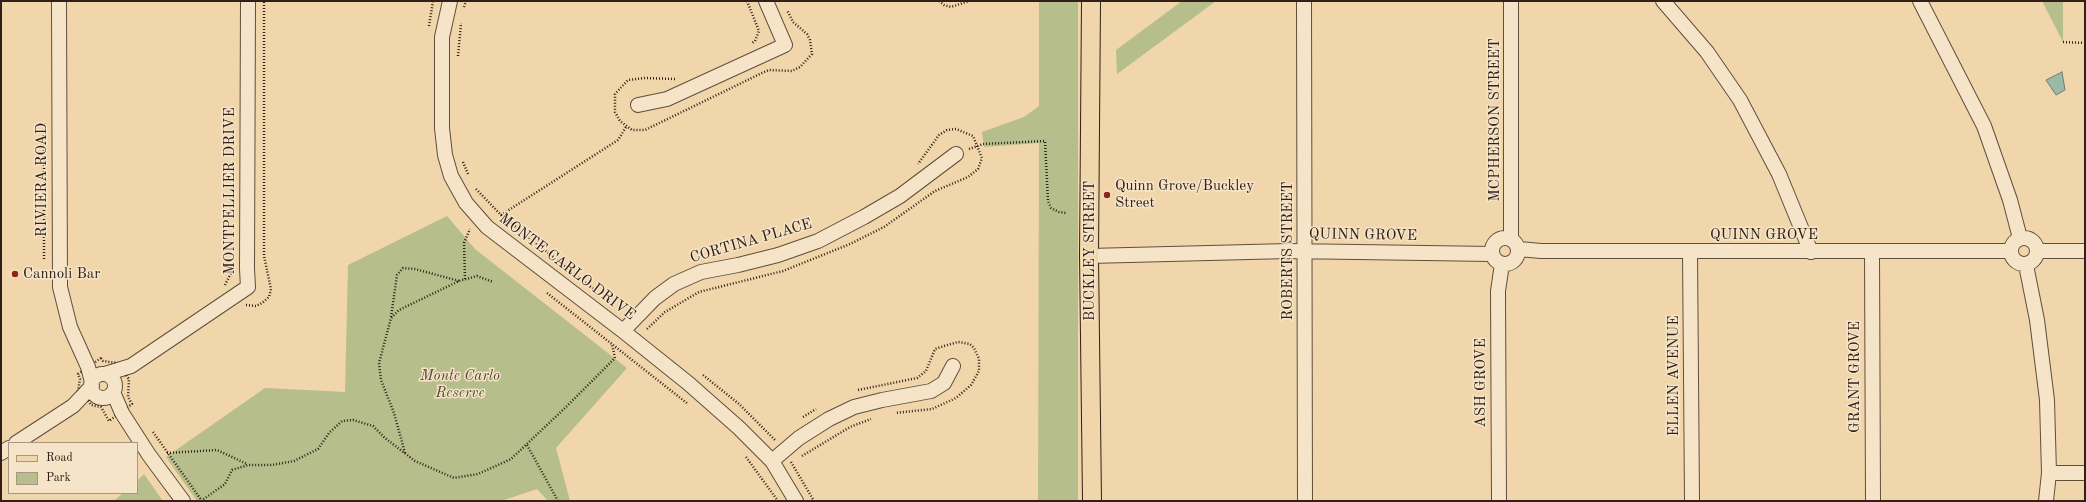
<!DOCTYPE html>
<style>
body{margin:0}
#map{position:relative;width:2086px;height:502px;overflow:hidden;background:#f1d6ab;font-family:"Old Standard TT",serif}
canvas{display:block}
.frame{position:absolute;inset:0;border:2px solid #302018;pointer-events:none}
.legend{position:absolute;left:8px;top:442px;width:130px;height:52px;box-sizing:border-box;background:#f6e4c8;border:1px solid #a79682;margin:0;padding:5px 7px;list-style:none;font-size:12px;color:#302018}
.legend li{display:flex;align-items:center;gap:8px;height:20px}
.legend b{width:20px;border:1px solid #a79682}
</style>
<div id="map">
<canvas width="2086" height="502"></canvas>
<div class="frame"></div>
<ul class="legend">
<li><b style="height:5px;background:#f1d6ab"></b>Road</li>
<li><b style="height:11px;background:#b6be8c"></b>Park</li>
</ul>
</div>
<script>
const context = document.querySelector('canvas').getContext('2d');
context.lineJoin = 'round';
function fillPath(path, color) {
  context.fillStyle = color;
  context.fill(path, 'evenodd');
}
function poly(rows) {
  const path = new Path2D();
  for (const r of rows) {
    if (r.length === 3) {
      path.moveTo(r[0] + r[2], r[1]);
      path.arc(r[0], r[1], r[2], 0, 2 * Math.PI);
      continue;
    }
    path.moveTo(r[0], r[1]);
    for (let i = 2; i < r.length; i += 2) path.lineTo(r[i], r[i + 1]);
  }
  return path;
}
function trace(path, color, width, dash) {
  context.strokeStyle = color;
  context.lineWidth = width;
  context.lineCap = dash ? 'butt' : 'round';
  context.setLineDash(dash || []);
  context.stroke(path);
}
function label(font, color, halo, rows, align = 'center') {
  context.font = font + ' "Old Standard TT",serif';
  context.lineWidth = 3;
  context.setLineDash([]);
  context.textBaseline = 'middle';
  context.strokeStyle = halo;
  context.fillStyle = color;
  for (const [text, x, y, turn = 0] of rows) {
    context.save();
    context.translate(x, y);
    context.rotate((+turn || 0) * Math.PI / 180);
    context.textAlign = isNaN(turn) ? turn : align;
    if (halo) context.strokeText(text, 0, 0);
    context.fillText(text, 0, 0);
    context.restore();
  }
}
const green = poly([
 [1039,1,1078,1,1078,501,1038,501,1039,143,984,147,982,132,1024,117,1039,106],
 [1182,1,1216,1,1117,74,1116,50],
 [2042,1,2063,1,2063,42],
 [447,216,475,249,627,368,556,448,570,501,548,501,537,489,501,501,197,501,166,457,265,388,345,392,348,265],
 [144,474,163,501,114,501,123,493,137,493,137,481]
]);
const water = poly([
 [2062,72,2065,90,2056,95,2046,80,2062,72]
]);
const path = poly([
 [747,1,759,31,755,41,752,43],
 [939,1,944,5,951,7,969,1],
 [464,7,466,1],
 [429,26,433,1],
 [2063,42,2085,43],
 [458,56,461,23],
 [675,79,645,78,628,80,615,94,615,112,620,121,632,130,645,130,762,73,769,70,792,71,800,67,812,54,810,40,807,34,793,22,787,10],
 [44,123,44,260],
 [969,149,983,144,1045,141,1048,201,1051,208,1059,212,1066,213],
 [463,162,468,174],
 [476,189,501,215,597,292],
 [501,215,618,140,626,127],
 [465,279,464,243,470,229],
 [225,285,233,269],
 [547,293,688,404],
 [246,305,256,306,262,303,269,297,271,289,264,256,264,1],
 [391,317,397,275,403,268,415,269,459,281],
 [647,329,665,312,699,292,783,271,850,244,884,227,935,191,968,177,978,169,982,158,973,136,956,129,947,130,939,135,918,164],
 [101,358,103,361,117,363,129,379,128,397,132,404,109,421,101,407,91,405,85,395,78,391,80,379,78,374,101,358],
 [703,375,739,404,775,440],
 [858,390,917,378,926,371,935,349,944,346,958,342,970,344,974,348,979,359,979,371,971,385,956,398,932,409,895,413],
 [803,417,816,409],
 [153,432,202,501],
 [527,445,558,501],
 [167,453,217,450,247,464],
 [405,453,394,413,381,380,379,363,391,318,399,310,459,281,477,276,493,282],
 [802,456,850,427,871,419],
 [746,457,778,501],
 [791,462,814,501],
 [201,501,225,484,232,470,248,465,272,465,294,461,318,449,329,433,342,421,353,420,373,426,385,438,415,461,454,478,478,474,511,459,567,406,615,358,612,344]
]);
const minor = poly([
 [59,1,60,287,70,327,88,367,92,382],
 [450,1,442,37,442,128,445,155,451,176,466,203,487,227,623,331,688,383,739,428,772,461,796,501],
 [1304,1,1305,501],
 [1663,1,1707,52,1740,100,1779,174,1811,252],
 [1920,1,1984,126,2010,200,2020,238],
 [638,105,667,99,785,45,766,1],
 [2024,251,13],
 [1505,251,13],
 [1511,239,1511,1],
 [1519,249,1541,251,2010,251],
 [1690,251,1692,501],
 [2037,251,2085,251],
 [1872,252,1873,501],
 [1089,256,1289,251,1492,254],
 [2026,265,2037,320,2047,400,2049,473,2046,501],
 [623,331,655,298,674,284,701,272,738,265,778,255,818,241,864,217,900,196,956,154],
 [105,374,131,366,248,287,247,269,248,1],
 [103,386,12],
 [113,392,122,413,149,455,183,501],
 [16,443,73,406,92,386],
 [1,453,9,448],
 [772,461,799,438,829,419,854,407,882,400,931,391,944,383,953,366],
 [2049,473,2085,473],
 [1499,501,1498,291,1502,264]
]);
const major = poly([
 [1091,1,1089,256,1092,501]
]);
const markers = [
 [1107,195,4,"#8f2418"],
 [15,274,4,"#8f2418"]
];
const streetNames = [
 ["MCPHERSON STREET",1495,120,-90],
 ["RIVIERA ROAD",42,180,-90],
 ["MONTPELLIER DRIVE",230,191,-90],
 ["QUINN GROVE",1363,235,1],
 ["QUINN GROVE",1764,235],
 ["CORTINA PLACE",751,241,-16],
 ["BUCKLEY STREET",1090,251,-90],
 ["ROBERTS STREET",1288,251,-90],
 ["MONTE CARLO DRIVE",567,267,37],
 ["ELLEN AVENUE",1674,376,-90],
 ["GRANT GROVE",1855,377,-90],
 ["ASH GROVE",1481,383,-90]
];
const poiNames = [
 ["Quinn Grove/Buckley",1115,186],
 ["Street",1115,203],
 ["Cannoli Bar",23,274]
];
const parkNames = [
 ["Monte Carlo",460,376],
 ["Reserve",460,393]
];
fillPath(green, '#b6be8c');
fillPath(water, '#9bb9a9');
trace(water, '#707c6f', 1);
trace(minor, '#604e3d', 16);
trace(major, '#302018', 20);
trace(path, '#302018', 2.5, [1, 2]);
trace(minor, '#f6e4c8', 14);
trace(major, '#f1d6ab', 18);
for (const [x, y, r, color] of markers) {
  const dot = new Path2D();
  dot.arc(x, y, r, 0, 2 * Math.PI);
  context.fillStyle = color;
  context.fill(dot);
  trace(dot, '#f6e4c8', 1.5);
}
label('15px', '#302018', '#f6e4c8', streetNames);
label('15px', '#302018', '#f6e4c8', poiNames, 'left');
label('italic 15px', '#524835', '#f6e4c8', parkNames);
</script>
